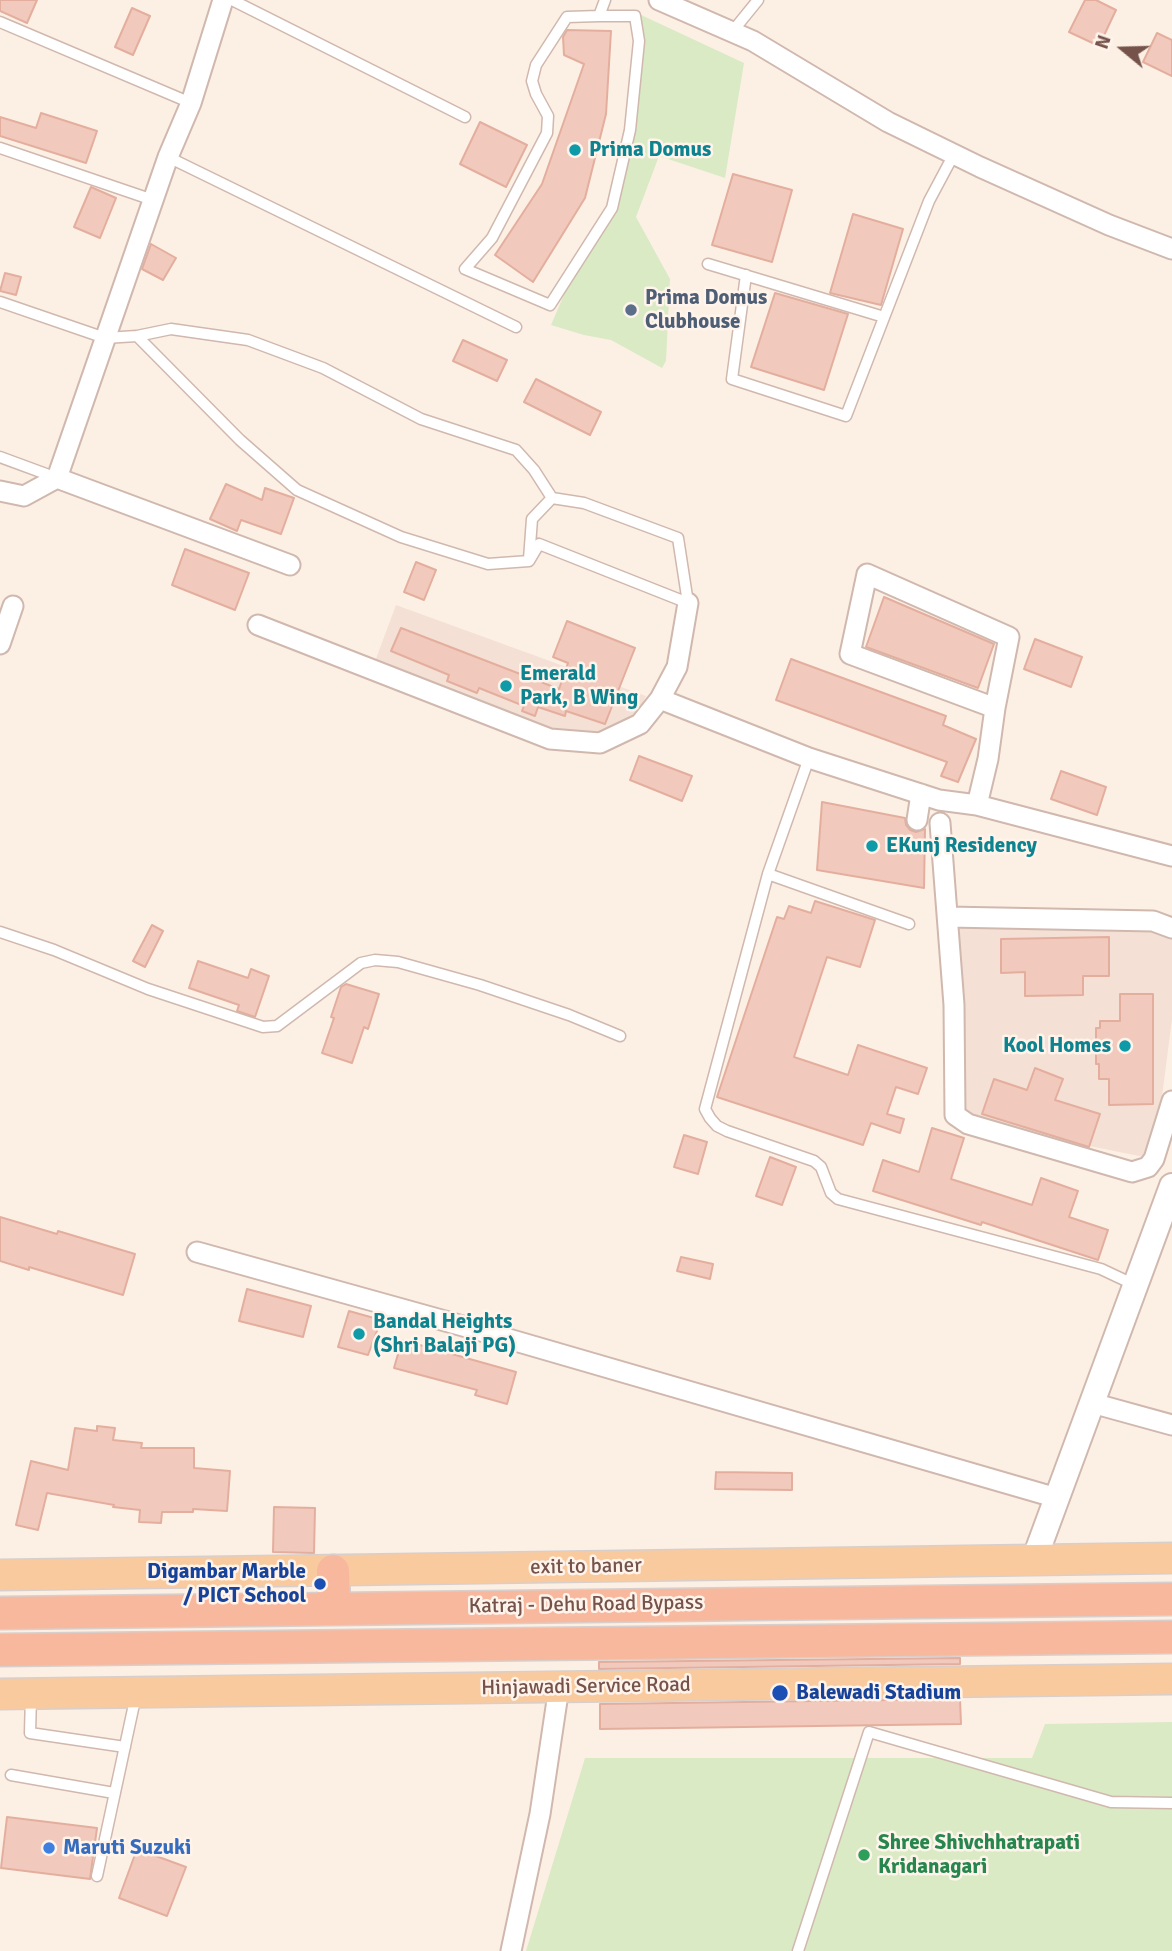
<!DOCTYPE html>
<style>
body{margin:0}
#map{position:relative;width:1172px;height:1951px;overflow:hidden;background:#fcf0e5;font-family:Signika,sans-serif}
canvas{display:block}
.north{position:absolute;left:1088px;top:14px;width:70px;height:70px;-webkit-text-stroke:5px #fff4ec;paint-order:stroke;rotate:289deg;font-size:19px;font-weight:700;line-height:28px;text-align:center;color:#75534a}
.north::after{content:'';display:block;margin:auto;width:24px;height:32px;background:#75534a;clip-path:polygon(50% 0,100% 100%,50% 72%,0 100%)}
</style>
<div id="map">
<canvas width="1172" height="1951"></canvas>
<div class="north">N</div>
</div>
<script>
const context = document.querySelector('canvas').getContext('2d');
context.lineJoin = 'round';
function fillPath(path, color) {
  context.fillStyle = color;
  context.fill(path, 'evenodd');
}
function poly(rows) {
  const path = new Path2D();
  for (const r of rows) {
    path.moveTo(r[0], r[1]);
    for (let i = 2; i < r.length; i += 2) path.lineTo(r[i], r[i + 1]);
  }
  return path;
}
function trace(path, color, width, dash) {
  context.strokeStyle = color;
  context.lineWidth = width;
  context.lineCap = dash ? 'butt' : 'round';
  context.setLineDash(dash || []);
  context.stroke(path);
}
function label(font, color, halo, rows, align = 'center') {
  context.font = font + ' Signika,sans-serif';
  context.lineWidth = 5;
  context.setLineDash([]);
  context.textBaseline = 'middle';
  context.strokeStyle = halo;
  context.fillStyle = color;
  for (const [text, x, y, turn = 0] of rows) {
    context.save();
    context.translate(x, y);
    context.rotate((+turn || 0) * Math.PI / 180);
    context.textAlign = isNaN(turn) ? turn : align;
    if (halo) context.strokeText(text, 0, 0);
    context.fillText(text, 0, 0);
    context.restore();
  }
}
const residential = poly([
 [396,605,646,696,634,720,607,736,548,734,374,664],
 [948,917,1153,921,1172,935,1172,1019,1154,1159,960,1120]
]);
const green = poly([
 [639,14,744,63,725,178,659,156,636,217,670,279,666,361,662,368,611,340,584,335,551,325,572,276,612,208,639,94],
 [1172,1722,1172,1951,526,1951,585,1758,1032,1758,1045,1724]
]);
const building = poly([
 [0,0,37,0,27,23,0,11,0,0],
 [1085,0,1096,0,1116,10,1099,46,1069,32,1085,0],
 [132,8,150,16,133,55,115,47,132,8],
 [567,30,611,31,606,114,585,198,533,282,495,255,542,184,584,64,564,55,563,37,567,30],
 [1157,33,1172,40,1172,76,1143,62,1157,33],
 [41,113,97,131,86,163,0,136,0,117,36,128,41,113],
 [480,122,527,145,506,187,460,164,480,122],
 [733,174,792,190,772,262,712,245,733,174],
 [91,187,116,198,100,238,74,227,91,187],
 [853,214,903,229,881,305,830,293,853,214],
 [151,244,176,258,163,280,142,269,151,244],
 [5,273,21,277,16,295,0,291,5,273],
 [775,293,848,314,824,390,751,367,775,293],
 [463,340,507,360,497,381,453,361,463,340],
 [536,379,601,412,590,435,524,402,536,379],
 [226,484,262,500,265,488,294,498,281,534,241,520,237,531,210,519,226,484],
 [185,549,249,573,235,610,172,585,185,549],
 [416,562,436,570,424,600,404,592,416,562],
 [884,597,994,644,978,688,866,647,884,597],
 [567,621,635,648,605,724,566,711,565,716,538,707,535,716,522,711,524,706,479,688,477,693,447,681,449,675,391,651,401,628,559,689,568,663,553,657,567,621],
 [1035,639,1082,657,1071,687,1024,669,1035,639],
 [791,659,946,716,943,725,976,739,958,782,941,776,947,762,776,700,791,659],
 [639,756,692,776,682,801,630,780,639,756],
 [1061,771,1106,787,1097,815,1051,799,1061,771],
 [822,802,905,818,906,825,910,830,916,832,925,829,924,888,817,870,822,802],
 [815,901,875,920,860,967,827,957,794,1057,848,1075,858,1045,927,1068,918,1094,896,1087,887,1114,904,1119,900,1133,871,1123,863,1145,717,1097,777,917,784,919,789,906,811,913,815,901],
 [152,925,163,931,145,967,133,961,152,925],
 [1109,937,1109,976,1083,976,1083,995,1025,996,1025,972,1001,973,1001,939,1109,937],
 [198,961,248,978,251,969,269,976,255,1017,237,1011,239,1005,189,988,198,961],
 [346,984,379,994,368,1029,364,1027,352,1063,322,1053,334,1018,331,1017,341,987,346,984],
 [1120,994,1153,994,1153,1104,1109,1105,1109,1079,1099,1079,1099,1064,1096,1064,1096,1028,1100,1028,1100,1021,1120,1021,1120,994],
 [1035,1068,1063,1079,1055,1100,1100,1114,1089,1147,982,1114,994,1079,1027,1090,1035,1068],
 [932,1128,964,1138,951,1179,1032,1205,1041,1178,1078,1191,1069,1217,1108,1230,1098,1260,982,1222,981,1225,873,1191,883,1160,919,1172,932,1128],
 [684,1135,707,1142,698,1174,674,1167,684,1135],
 [770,1157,796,1167,782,1205,756,1196,770,1157],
 [0,1217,57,1234,58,1231,135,1254,123,1295,29,1267,29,1270,0,1261,0,1217],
 [681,1257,713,1264,710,1279,677,1271,681,1257],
 [247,1289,311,1306,303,1337,239,1321,247,1289],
 [349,1311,381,1320,368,1355,338,1347,349,1311],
 [402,1340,516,1372,507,1404,475,1395,477,1390,394,1368,402,1340],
 [97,1426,115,1428,113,1440,142,1443,141,1448,194,1448,194,1468,230,1471,227,1511,193,1509,193,1512,162,1512,161,1523,139,1522,140,1510,113,1507,114,1505,47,1493,38,1530,16,1525,31,1461,68,1470,75,1428,97,1431,97,1426],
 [716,1472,792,1473,792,1490,715,1489,716,1472],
 [274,1507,315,1508,314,1553,273,1552,274,1507],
 [960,1658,960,1664,599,1669,599,1662,960,1658],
 [960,1699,961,1724,600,1729,600,1704,960,1699],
 [7,1817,97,1828,90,1879,1,1868,7,1817],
 [137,1849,186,1867,167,1916,119,1898,137,1849]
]);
const service = poly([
 [232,0,465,117],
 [599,16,635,16,639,41,630,130,612,208,550,305,465,269,492,238,547,133,548,116,536,94,532,81,536,65,567,17,599,16,605,0],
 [0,22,191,103],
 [732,32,758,0],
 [0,148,153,200],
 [168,157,516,327],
 [708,264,884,317],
 [746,275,732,379,846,416,929,201,954,154],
 [0,302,105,338,137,336,240,440,297,490,401,537,488,564,529,561,539,544,688,603,678,538,584,503,552,498,534,470,516,450,421,419,323,368,248,340,171,329,137,336],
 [0,457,57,478],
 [529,559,532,519,552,498],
 [809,758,768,874,705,1109,710,1118,717,1126,727,1131,814,1161,821,1167,831,1193,838,1199,1101,1269,1135,1285],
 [768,874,909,924],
 [0,932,54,950,148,989,263,1027,277,1026,361,963,375,960,398,962,480,985,569,1015,620,1036],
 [31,1696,30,1733,125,1747],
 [11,1775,114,1793],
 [97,1876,136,1695],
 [798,1951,869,1732,1111,1802,1172,1803]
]);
const minor = poly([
 [659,0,753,41,888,122,980,167,1109,225,1172,249],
 [57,478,290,565],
 [0,491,24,496,57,478,168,157,191,103,223,0],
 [258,625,550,739,600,743,640,724,660,699,677,667,688,603],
 [0,644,13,606],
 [660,699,809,758,939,800,977,805,1172,856],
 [977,805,988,759,995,708,1009,637,867,574,850,654,995,708],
 [917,820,921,794],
 [940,823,954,1005,955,1115,968,1124,1132,1172,1148,1167,1154,1159,1172,1101],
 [948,917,1153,921,1172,928],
 [197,1252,481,1331,1057,1498],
 [1092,1403,1172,1425],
 [511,1951,540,1814,559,1687]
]);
const tertiary = poly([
 [1034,1560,1172,1186]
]);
const primary = poly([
 [0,1575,1172,1558],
 [0,1694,1172,1679]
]);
const trunk = poly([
 [333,1571,334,1608],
 [0,1613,1172,1599],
 [0,1650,1172,1637]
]);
const markers = [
 [575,150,7,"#0f9aa8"],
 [631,310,7,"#5c6f8a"],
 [506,686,7,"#0f9aa8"],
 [872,846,7,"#0f9aa8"],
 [1125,1046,7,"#0f9aa8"],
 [359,1334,7,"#0f9aa8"],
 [320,1584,7,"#1a4fb4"],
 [780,1693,9,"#1a4fb4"],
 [49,1848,7,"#3f7fe0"],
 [864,1855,7,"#2e9e5b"]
];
const cultureNames = [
 ["Prima Domus",589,150],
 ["Emerald",520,674],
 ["Park, B Wing",520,698],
 ["EKunj Residency",886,846],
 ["Kool Homes",1111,1046,"right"],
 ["Bandal Heights",373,1322],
 ["(Shri Balaji PG)",373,1346]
];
const serviceNames = [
 ["Prima Domus",645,298],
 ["Clubhouse",645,322]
];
const streetNames = [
 ["exit to baner",586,1567,-1],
 ["Katraj - Dehu Road Bypass",586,1605,-1],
 ["Hinjawadi Service Road",586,1687,-1]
];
const transitNames = [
 ["Digambar Marble",306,1572],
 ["/ PICT School",306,1596],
 ["Balewadi Stadium",796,1693,"left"]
];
const leisureNames = [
 ["Shree Shivchhatrapati",878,1843],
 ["Kridanagari",878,1867]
];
const shopNames = [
 ["Maruti Suzuki",63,1848]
];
fillPath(residential, '#f4e0d4');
fillPath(green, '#d9eac4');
fillPath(building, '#f1cabd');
trace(building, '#e4ae9e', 2);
trace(service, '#d0b8ae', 13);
trace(minor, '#d0b8ae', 23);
trace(tertiary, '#d0b8ae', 28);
trace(primary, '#d8cfcc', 33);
trace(trunk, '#d8cfcc', 35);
trace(service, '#fff', 10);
trace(minor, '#fff', 19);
trace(tertiary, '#fff', 24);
trace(primary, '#faca9f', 30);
trace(trunk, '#f8b89e', 32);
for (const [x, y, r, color] of markers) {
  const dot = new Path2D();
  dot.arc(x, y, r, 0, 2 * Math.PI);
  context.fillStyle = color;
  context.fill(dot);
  trace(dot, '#fff4ec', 2.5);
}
label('bold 21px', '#0d838f', '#fff4ec', cultureNames, 'left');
label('bold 21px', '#4e5e75', '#fff4ec', serviceNames, 'left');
label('21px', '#75534a', '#fff4ec', streetNames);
label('bold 21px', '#164399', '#fff4ec', transitNames, 'right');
label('bold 21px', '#27864d', '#fff4ec', leisureNames, 'left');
label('bold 21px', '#366cbe', '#fff4ec', shopNames, 'left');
</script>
